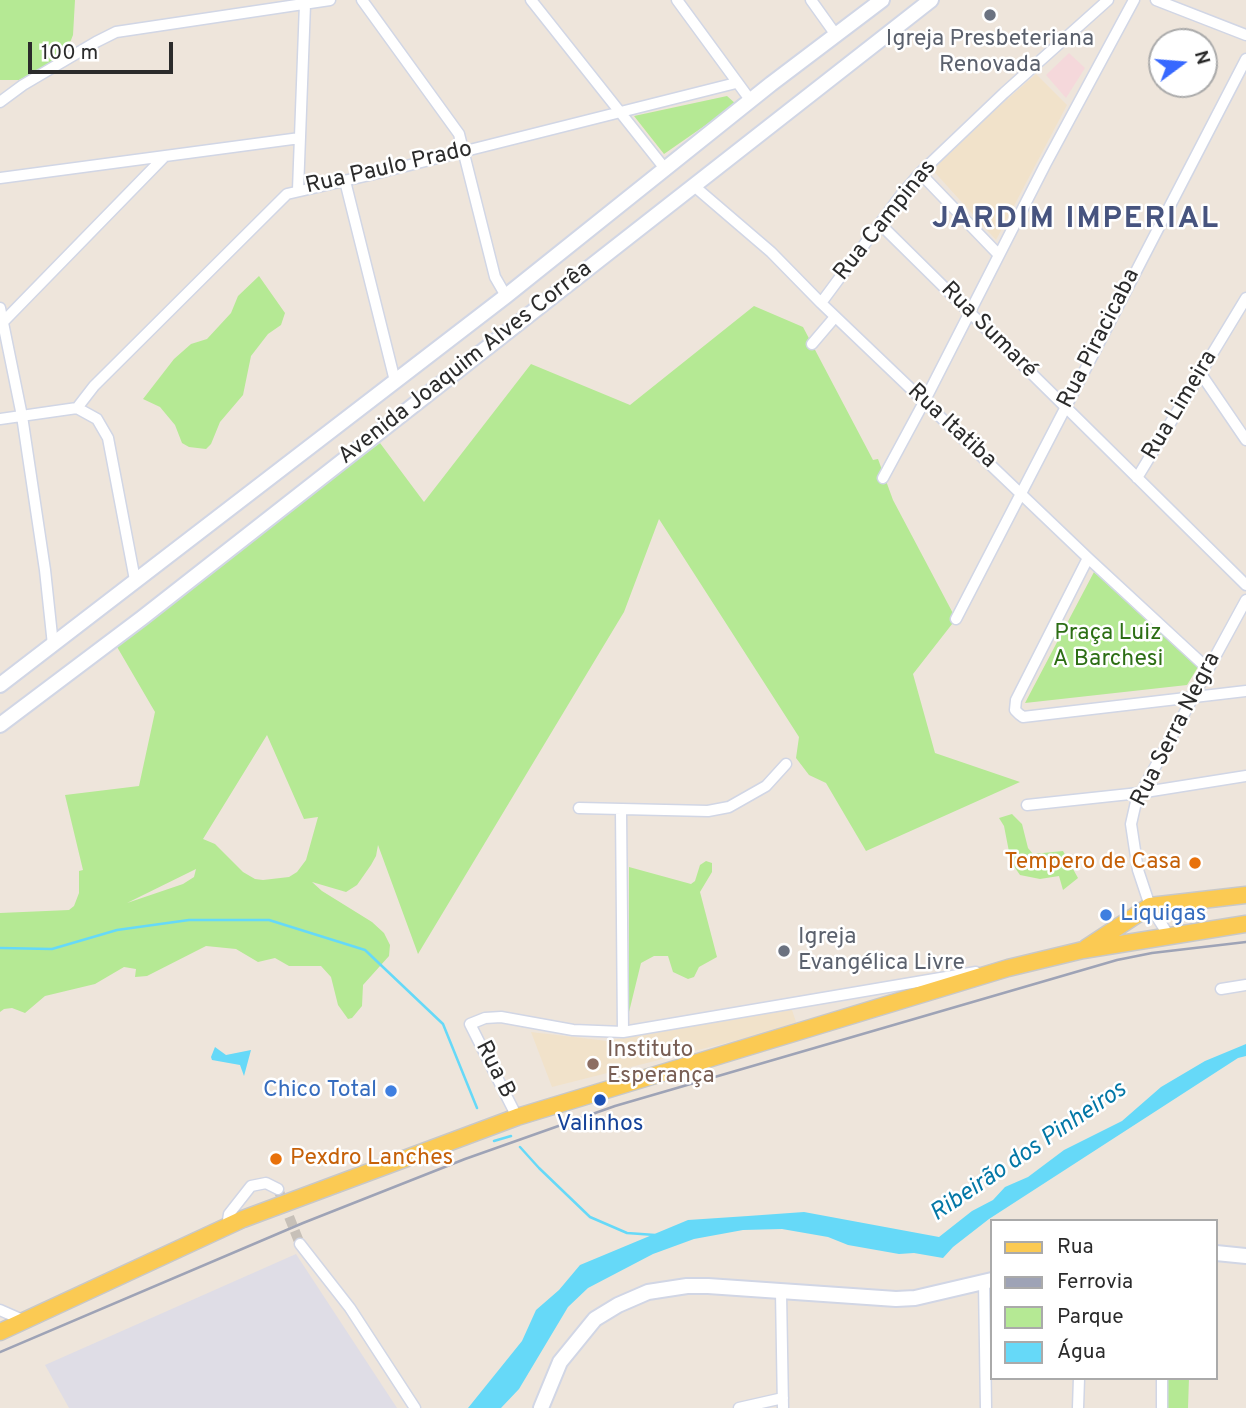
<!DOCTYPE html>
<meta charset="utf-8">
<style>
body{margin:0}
#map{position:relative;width:1246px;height:1408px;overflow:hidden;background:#eee5db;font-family:Overpass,sans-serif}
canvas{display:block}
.legend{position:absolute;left:990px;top:1219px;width:228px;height:161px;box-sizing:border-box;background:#fff;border:2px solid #aaa;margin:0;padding:9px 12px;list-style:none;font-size:21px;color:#2b2b2b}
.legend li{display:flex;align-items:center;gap:14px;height:35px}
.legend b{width:35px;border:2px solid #aaa}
.north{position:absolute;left:1148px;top:28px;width:70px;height:70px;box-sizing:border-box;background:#fff;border:2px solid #aaa;border-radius:50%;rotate:74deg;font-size:19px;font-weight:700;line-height:28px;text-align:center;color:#2b2b2b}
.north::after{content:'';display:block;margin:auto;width:24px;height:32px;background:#3768ff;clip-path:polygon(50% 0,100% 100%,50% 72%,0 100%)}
.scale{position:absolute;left:28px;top:42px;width:145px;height:32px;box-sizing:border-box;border:4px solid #2b2b2b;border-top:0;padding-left:9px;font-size:21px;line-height:24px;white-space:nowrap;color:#2b2b2b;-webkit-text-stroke:5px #fff;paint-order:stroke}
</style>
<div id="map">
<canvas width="1246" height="1408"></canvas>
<ul class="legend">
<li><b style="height:9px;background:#fbca53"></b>Rua</li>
<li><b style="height:9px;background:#9ea3b6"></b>Ferrovia</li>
<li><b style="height:19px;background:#b5e994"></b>Parque</li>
<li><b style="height:19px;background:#66d9f8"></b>Água</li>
</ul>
<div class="north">N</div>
<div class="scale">100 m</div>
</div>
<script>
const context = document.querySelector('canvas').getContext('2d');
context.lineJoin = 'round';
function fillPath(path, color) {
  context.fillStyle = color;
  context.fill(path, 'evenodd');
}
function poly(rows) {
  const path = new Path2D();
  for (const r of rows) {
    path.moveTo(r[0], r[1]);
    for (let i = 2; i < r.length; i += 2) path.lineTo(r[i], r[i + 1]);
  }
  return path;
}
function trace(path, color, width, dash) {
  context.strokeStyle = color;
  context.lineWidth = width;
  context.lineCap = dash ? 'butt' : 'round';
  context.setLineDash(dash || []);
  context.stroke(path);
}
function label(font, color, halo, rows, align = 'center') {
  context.font = font + ' Overpass,sans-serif';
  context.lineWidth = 5;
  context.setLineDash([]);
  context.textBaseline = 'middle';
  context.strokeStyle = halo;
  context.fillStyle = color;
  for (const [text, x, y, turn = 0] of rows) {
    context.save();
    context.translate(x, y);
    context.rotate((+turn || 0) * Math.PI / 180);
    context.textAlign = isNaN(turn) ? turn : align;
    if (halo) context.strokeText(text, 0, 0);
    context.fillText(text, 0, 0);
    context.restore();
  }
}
const industrial = poly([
 [296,1254,397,1408,69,1408,45,1365]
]);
const education = poly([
 [1036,74,1067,105,996,240,930,167],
 [791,1007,797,1025,552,1087,531,1032,607,1041]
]);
const medical = poly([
 [1069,53,1085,68,1066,98,1046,75]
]);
const green = poly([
 [0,0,75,0,73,35,64,58,19,80,0,80],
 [727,96,736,104,664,154,634,116],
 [259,276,285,313,281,325,268,334,251,356,243,395,220,422,211,444,206,449,189,447,182,443,175,425,160,407,143,399,174,359,191,344,207,339,231,313,238,296],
 [754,306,803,327,873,460,878,459,893,500,956,619,913,674,935,753,1020,782,866,851,826,783,809,775,796,758,799,737,659,519,624,612,418,954,378,845,376,856,371,865,357,885,346,892,312,882,322,891,372,922,384,933,390,945,389,956,363,985,362,1006,352,1018,348,1019,338,1005,331,977,321,966,289,966,275,958,258,962,236,949,206,946,147,976,135,977,136,969,124,967,95,984,45,996,25,1013,12,1008,4,1009,0,1012,0,913,69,910,74,906,79,893,79,871,83,870,65,795,139,786,155,712,113,640,380,443,424,502,531,364,630,405],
 [267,735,304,819,318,817,306,860,297,872,289,877,263,880,255,879,243,872,215,844,203,839],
 [196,869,194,877,183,884,127,903],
 [1094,572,1198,667,1187,685,1025,703],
 [1012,814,1022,824,1028,848,1033,854,1063,851,1078,878,1063,890,1059,876,1040,879,1020,875,1011,862,1004,826,999,818],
 [706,861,712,863,712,872,700,892,717,957,699,967,694,977,688,979,673,972,668,956,654,956,641,963,629,1012,629,867,691,884,695,881,700,865],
 [1167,1378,1189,1378,1188,1408,1166,1408]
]);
const water = poly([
 [1246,1044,1246,1056,1238,1058,989,1219,953,1247,943,1258,914,1253,899,1254,848,1245,828,1237,782,1229,743,1230,694,1239,653,1254,588,1288,568,1307,519,1389,501,1408,468,1408,522,1341,536,1310,559,1290,580,1265,688,1220,748,1216,804,1212,939,1237,972,1211,993,1200,1005,1187,1028,1177,1064,1150,1122,1121,1161,1087,1205,1061],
 [215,1047,226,1055,251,1050,244,1076,240,1065,212,1060,211,1057]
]);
const stream = poly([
 [0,948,52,949,117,930,189,920,269,920,365,950,443,1024,477,1108],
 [494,1141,511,1136],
 [520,1147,539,1168,590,1217,627,1233,655,1235]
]);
const minorTunnel = poly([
 [278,1189,300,1244]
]);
const minor = poly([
 [362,0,459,134,495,277,506,296],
 [531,0,666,170],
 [677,0,751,101],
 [811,0,836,35],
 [1156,0,1246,35],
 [0,102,23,85,96,42,116,32,330,0],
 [920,173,999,255],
 [0,178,300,138],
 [345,181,395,381],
 [694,186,771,252,821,303,1088,558,1208,669],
 [298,190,305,4],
 [880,224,1246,585],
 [821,303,901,195,920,173,1004,93,1108,0],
 [0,308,22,416,45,570,53,645],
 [4,321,165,156],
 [812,344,835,317],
 [1201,374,1246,440],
 [77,408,97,419,108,438,135,580],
 [0,419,77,408,94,386,287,194,374,174,736,83],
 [883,478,924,402,1045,165,1134,0],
 [1137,478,1246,298],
 [1088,558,1016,700,1015,710,1019,714,1023,717,1246,691],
 [956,619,1246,59],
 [1027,805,1139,793,1246,776],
 [579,808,708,811,729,807,766,786,786,764],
 [621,810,623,1032],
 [1169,936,1150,906,1138,870,1131,824,1136,802,1246,600],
 [1221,989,1246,985],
 [517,1117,470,1024,485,1018,501,1017,573,1030,623,1032,976,972],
 [227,1226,229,1214,251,1186,266,1183,278,1189],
 [300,1244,350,1308,415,1408],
 [984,1282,986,1408],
 [781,1292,783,1408],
 [0,1310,25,1321],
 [739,1408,783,1398],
 [1078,1408,1079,1378],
 [1162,1408,1162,1378]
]);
const secondary = poly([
 [0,685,506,296,771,84,882,0],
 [0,725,142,618,931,0],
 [1216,1253,1246,1256],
 [541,1408,560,1362,595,1319,618,1305,648,1292,687,1286,708,1286,896,1299,915,1298,992,1280]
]);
const primary = poly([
 [1086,948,1150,906,1246,895],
 [0,1332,243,1219,517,1117,1008,968,1083,950,1246,924]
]);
const rail = poly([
 [0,1352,303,1223,465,1159,615,1106,1117,960,1152,953,1246,942]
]);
const markers = [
 [990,15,7,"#6b7280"],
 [1195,863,7,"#e8710a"],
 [1106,915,7,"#3f7fe0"],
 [784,951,7,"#6b7280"],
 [593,1064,7,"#8d6e63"],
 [391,1091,7,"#3f7fe0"],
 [600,1100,7,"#1a4fb4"],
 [276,1159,7,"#e8710a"]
];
const worshipNames = [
 ["Igreja Presbeteriana",990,40],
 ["Renovada",990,66],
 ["Igreja",798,938,"left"],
 ["Evangélica Livre",798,964,"left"]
];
const streetNames = [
 ["Rua Paulo Prado",389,169,-13],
 ["Rua Campinas",886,221,-51],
 ["Rua Sumaré",988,331,45],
 ["Rua Piracicaba",1100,339,-63],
 ["Avenida Joaquim Alves Corrêa",466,364,-38],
 ["Rua Limeira",1181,406,-59],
 ["Rua Itatiba",951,427,43],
 ["Rua Serra Negra",1177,730,-63],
 ["Rua B",494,1070,63]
];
const parkNames = [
 ["Praça Luiz",1108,634],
 ["A Barchesi",1108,660]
];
const foodNames = [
 ["Tempero de Casa",1181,863],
 ["Pexdro Lanches",290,1159,"left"]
];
const shopNames = [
 ["Liquigas",1120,915],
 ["Chico Total",377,1091,"right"]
];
const educationNames = [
 ["Instituto",607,1051],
 ["Esperança",607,1077]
];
const transitNames = [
 ["Valinhos",600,1125]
];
const waterNames = [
 ["Ribeirão dos Pinheiros",1029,1153,-34]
];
const districtNames = [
 ["JARDIM IMPERIAL",1076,221]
];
fillPath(industrial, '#dfdde6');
fillPath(education, '#f1e2ca');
fillPath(medical, '#f5d8db');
fillPath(green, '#b5e994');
fillPath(water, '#66d9f8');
trace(stream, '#66d9f8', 2.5);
trace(minorTunnel, '#c7c0b8', 10, [10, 5]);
trace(minor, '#d1d6e5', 13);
trace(secondary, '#d1d6e5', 18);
trace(primary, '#c8c8c8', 19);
trace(minor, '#fff', 10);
trace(secondary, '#fff', 14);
trace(primary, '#fbca53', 16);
trace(rail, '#9ea3b6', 2.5);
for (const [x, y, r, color] of markers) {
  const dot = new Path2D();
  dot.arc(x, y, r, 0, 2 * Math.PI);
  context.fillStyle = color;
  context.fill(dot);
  trace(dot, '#fff', 2.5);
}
label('23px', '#5b616d', '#fff', worshipNames);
label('23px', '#2b2b2b', '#fff', streetNames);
label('23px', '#2c6e14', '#fff', parkNames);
label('23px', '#c56008', '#fff', foodNames, 'right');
label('23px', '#366cbe', '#fff', shopNames, 'left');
label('23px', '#785e54', '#fff', educationNames, 'left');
label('23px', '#164399', '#fff', transitNames);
label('italic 24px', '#0377a6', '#fff', waterNames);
context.letterSpacing = '2px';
label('bold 30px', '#47547f', '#fff', districtNames);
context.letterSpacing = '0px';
</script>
